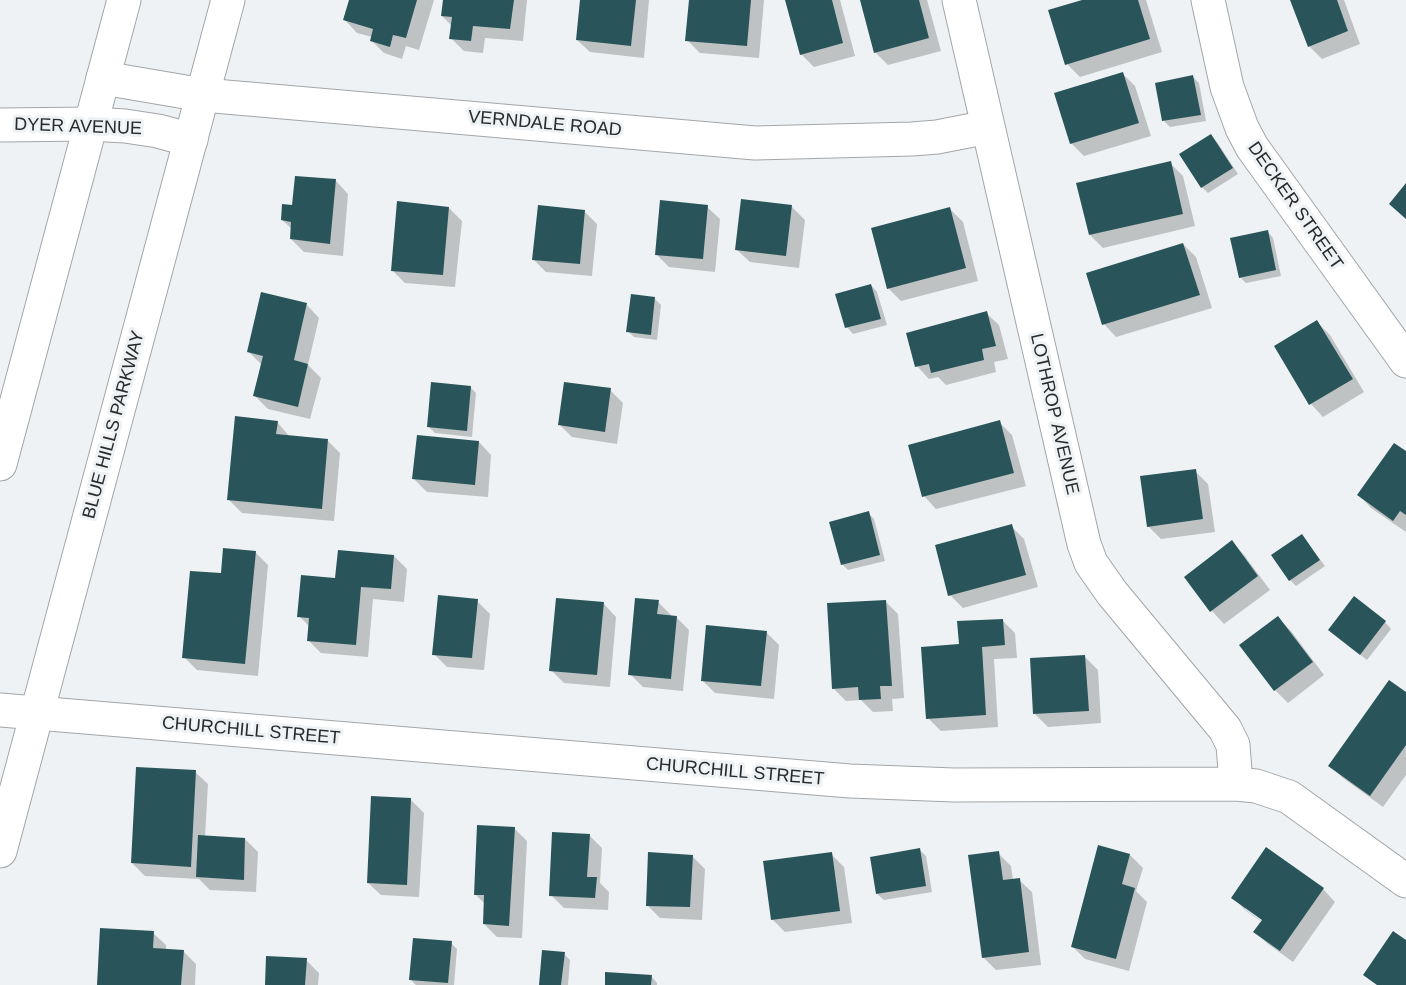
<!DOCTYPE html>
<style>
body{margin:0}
canvas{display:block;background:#eef2f4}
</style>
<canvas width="1406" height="985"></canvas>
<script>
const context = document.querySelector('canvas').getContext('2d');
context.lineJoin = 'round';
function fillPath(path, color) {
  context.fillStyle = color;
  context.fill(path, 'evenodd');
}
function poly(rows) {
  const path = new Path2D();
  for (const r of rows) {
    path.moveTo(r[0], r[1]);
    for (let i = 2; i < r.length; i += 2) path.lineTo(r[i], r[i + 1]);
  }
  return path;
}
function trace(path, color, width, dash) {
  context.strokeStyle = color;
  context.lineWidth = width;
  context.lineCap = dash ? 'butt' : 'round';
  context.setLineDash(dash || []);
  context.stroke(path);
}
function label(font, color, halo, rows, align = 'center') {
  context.font = font + ' Helvetica,sans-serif';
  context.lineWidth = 6;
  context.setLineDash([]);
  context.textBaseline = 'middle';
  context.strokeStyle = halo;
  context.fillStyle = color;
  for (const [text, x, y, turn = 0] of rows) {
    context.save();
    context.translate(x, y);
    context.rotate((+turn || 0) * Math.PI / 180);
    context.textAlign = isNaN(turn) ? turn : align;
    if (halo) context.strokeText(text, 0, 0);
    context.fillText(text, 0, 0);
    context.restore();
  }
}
const shadow = poly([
 [350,0,434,0,419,50,406,46,402,59,384,53,371,40,372,37,357,33,345,20],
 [444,0,527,0,523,41,485,38,483,53,464,51,451,38,452,26,442,16],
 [581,0,649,0,644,58,590,52,577,40],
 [691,0,764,0,759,58,700,53,687,40],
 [787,0,840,0,855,56,814,67,801,54],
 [862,0,927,0,941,51,888,65,875,52],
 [1087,0,1146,0,1162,52,1080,77,1067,64],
 [1291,0,1344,0,1360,44,1322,59,1309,46],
 [1122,73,1135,86,1151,136,1084,156,1071,143],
 [1193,77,1199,83,1206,121,1170,127,1164,121],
 [1211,136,1217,142,1238,174,1208,193,1202,187],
 [1170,163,1183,176,1195,226,1103,248,1090,235],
 [336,181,348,194,343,256,304,252,291,239,292,229,282,220,294,206],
 [707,207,720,219,715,272,669,267,656,254],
 [792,207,805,220,799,268,750,262,737,250],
 [449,208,462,221,455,287,405,283,392,270],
 [950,209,963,222,978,281,901,301,888,288],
 [584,211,597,224,592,276,546,272,533,259],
 [1267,231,1273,238,1281,276,1246,283,1240,277],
 [1183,244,1196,257,1212,308,1116,337,1104,324],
 [871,285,877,292,887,325,853,334,847,327],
 [655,299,661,305,657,340,634,337,628,331],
 [307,305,319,318,308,365,321,378,310,419,268,409,255,396,261,364,248,351],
 [986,313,999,325,1008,359,994,362,996,372,946,385,938,377,929,379,917,366],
 [1317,322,1330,335,1364,392,1323,417,1311,404],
 [470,387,476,393,472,437,435,433,429,427],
 [610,390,623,403,617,444,572,437,559,424],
 [277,422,290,437,327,440,340,453,334,521,242,513,229,500],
 [999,422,1012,435,1026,486,936,509,924,496],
 [479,442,491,455,488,497,427,492,414,479],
 [1406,453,1406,532,1371,508,1359,495],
 [1195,471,1208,484,1215,532,1161,539,1148,526],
 [868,513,874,519,885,561,848,570,842,564],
 [1011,526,1024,539,1038,587,963,608,950,595],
 [1302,536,1325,566,1296,586,1290,580],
 [1232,542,1244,555,1270,590,1224,624,1212,611,1186,577],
 [255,552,268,565,258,676,197,670,184,657,222,575],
 [394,556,407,569,404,602,373,599,368,657,321,653,308,640,310,627,299,616,336,580],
 [477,601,490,614,484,670,447,667,434,654],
 [885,601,898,614,904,698,892,699,893,711,873,712,861,700,846,701,833,688],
 [658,602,671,615,671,617,676,617,689,630,683,691,643,687,630,674],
 [604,604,616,617,610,687,564,683,551,670],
 [1278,618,1291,631,1324,675,1288,703,1275,690],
 [1002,620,1015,633,1017,658,994,659,998,727,941,731,928,718,961,645],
 [1385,622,1391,629,1367,660,1336,636],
 [766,632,779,645,774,699,715,693,702,680],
 [1085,657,1098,670,1101,723,1048,727,1035,714],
 [1406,694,1406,775,1383,807,1343,778,1330,766],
 [195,772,208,784,205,837,245,839,258,852,256,892,210,890,199,879,145,876,132,863],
 [411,800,424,813,419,897,381,895,368,883],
 [514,828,527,841,522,938,497,937,484,924,485,904,475,894],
 [589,835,602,848,600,883,609,892,608,910,564,908,551,895],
 [1099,847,1130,855,1143,868,1136,891,1147,902,1129,971,1085,959,1072,946],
 [920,850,926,856,932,892,884,900,877,894],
 [998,853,1011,866,1013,880,1019,880,1032,892,1041,965,996,970,983,957],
 [831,854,844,867,852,923,785,932,772,919],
 [692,856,705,869,702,920,660,918,647,905],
 [1323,889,1335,902,1293,962,1268,944,1255,932,1262,922,1245,910,1233,897],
 [1245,906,1269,923,1267,925,1245,909],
 [153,933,166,945,166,951,183,951,196,964,195,985,98,985],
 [451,943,457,949,454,985,416,985,411,980],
 [564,954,570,960,568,985,541,985],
 [306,960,319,973,318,985,266,985],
 [651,976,657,983,657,985,606,985]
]);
const building = poly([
 [349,0,417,0,406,38,393,35,390,47,370,41,373,29,343,20],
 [443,0,514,0,510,29,473,26,471,41,449,39,452,17,441,16],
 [580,0,636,0,631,46,576,40],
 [689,0,751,0,747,46,685,41],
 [785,0,832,0,843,43,800,55],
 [860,0,919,0,929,38,874,53],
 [1082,0,1138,0,1150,39,1065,65,1048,10],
 [1290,0,1337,0,1348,31,1308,47],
 [1123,72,1139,123,1070,144,1054,93],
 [1193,75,1201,115,1162,121,1155,83],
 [1211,134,1233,168,1201,188,1179,154],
 [1171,161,1183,214,1089,235,1076,183],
 [295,176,336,179,330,244,290,239,291,222,281,220,282,204,292,205],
 [1406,183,1406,219,1389,204],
 [741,199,792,205,786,256,735,250],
 [660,200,708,205,703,259,655,255],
 [397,201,449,207,443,275,391,271],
 [538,205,585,210,580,264,532,260],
 [950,207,966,268,887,289,871,228],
 [1268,230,1276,270,1239,278,1230,238],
 [1183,243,1200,295,1102,325,1086,273],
 [871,284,881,319,845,328,835,294],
 [261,292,307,303,294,360,308,364,298,407,253,396,263,356,247,352],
 [631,294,655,297,651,335,626,332],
 [987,311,996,346,982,349,984,360,931,373,929,364,915,367,906,333],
 [1317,320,1353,379,1309,405,1274,346],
 [431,382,471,386,467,431,427,427],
 [564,382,611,388,605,432,558,425],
 [235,416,278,421,276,434,328,439,322,509,227,500],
 [1000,420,1014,473,922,497,908,445],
 [417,435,479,441,475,485,412,479],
 [1394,443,1406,451,1406,515,1400,511,1393,521,1357,495],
 [1196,469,1203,519,1147,527,1140,476],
 [869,511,880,555,841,565,829,522],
 [1012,524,1026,575,948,596,935,545],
 [1302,534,1320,560,1289,581,1271,555],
 [1232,540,1258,576,1210,612,1184,577],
 [223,548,256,551,245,664,182,658,190,571,221,573],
 [338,550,394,555,391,589,361,587,356,645,307,641,309,618,297,617,301,575,335,578],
 [438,595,478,599,472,658,432,655],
 [1354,596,1386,621,1360,655,1328,630],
 [556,598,604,602,597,675,549,671],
 [635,598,659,600,657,614,677,616,671,679,628,675],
 [886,600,892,686,880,686,881,699,859,700,858,687,832,689,827,603],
 [1278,616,1313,662,1274,691,1239,645],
 [1003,619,1005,645,982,647,986,715,926,719,921,647,959,644,957,621],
 [706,625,767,631,761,686,701,681],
 [1085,655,1089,711,1033,714,1030,658],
 [1389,680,1406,692,1406,745,1370,796,1328,766],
 [136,767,196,770,191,867,131,863],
 [371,796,411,798,407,885,367,883],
 [477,825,515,827,509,926,483,924,484,895,474,895],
 [552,832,590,834,587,877,597,877,595,898,549,896],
 [198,835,245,838,244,880,196,877],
 [1098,845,1130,854,1122,884,1135,888,1116,959,1071,947],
 [1266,847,1324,888,1280,951,1253,932,1262,920,1231,898],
 [920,848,926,886,876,894,870,857],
 [999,851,1003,880,1020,878,1029,952,982,958,968,855],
 [648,852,693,855,690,907,646,906],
 [832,852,840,911,771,920,763,861],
 [100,928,154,931,153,948,184,950,181,985,97,985],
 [1393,931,1406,940,1406,985,1377,985,1363,975],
 [413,938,452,941,448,983,409,980],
 [542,950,565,952,561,985,539,985],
 [266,956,307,958,305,985,265,985],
 [605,972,652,975,651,985,605,985]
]);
const street = poly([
 [959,0,1084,544,1091,563,1112,593,1225,729,1233,745,1236,784],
 [1208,0,1227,87,1242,128,1252,147,1406,361],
 [103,78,203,95,755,143,912,139,937,137,988,127],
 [0,125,91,124,125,126,158,131,191,140],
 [0,710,850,781,954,785,1236,784,1256,786,1289,797,1406,881]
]);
const secondary = poly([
 [0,464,124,0],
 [0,851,228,0]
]);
const streetNames = [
 ["VERNDALE ROAD",545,124,5],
 ["DYER AVENUE",78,127,2],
 ["DECKER STREET",1295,206,55],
 ["LOTHROP AVENUE",1054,414,77],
 ["BLUE HILLS PARKWAY",114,425,-75],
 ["CHURCHILL STREET",251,731,5],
 ["CHURCHILL STREET",735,772,5]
];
fillPath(shadow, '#0003');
fillPath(building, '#29555a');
trace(street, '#a3a6a9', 35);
trace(secondary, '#a3a6a9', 35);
trace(street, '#fff', 33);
trace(secondary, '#fff', 33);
label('18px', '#282a2b', '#eef2f4', streetNames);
</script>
